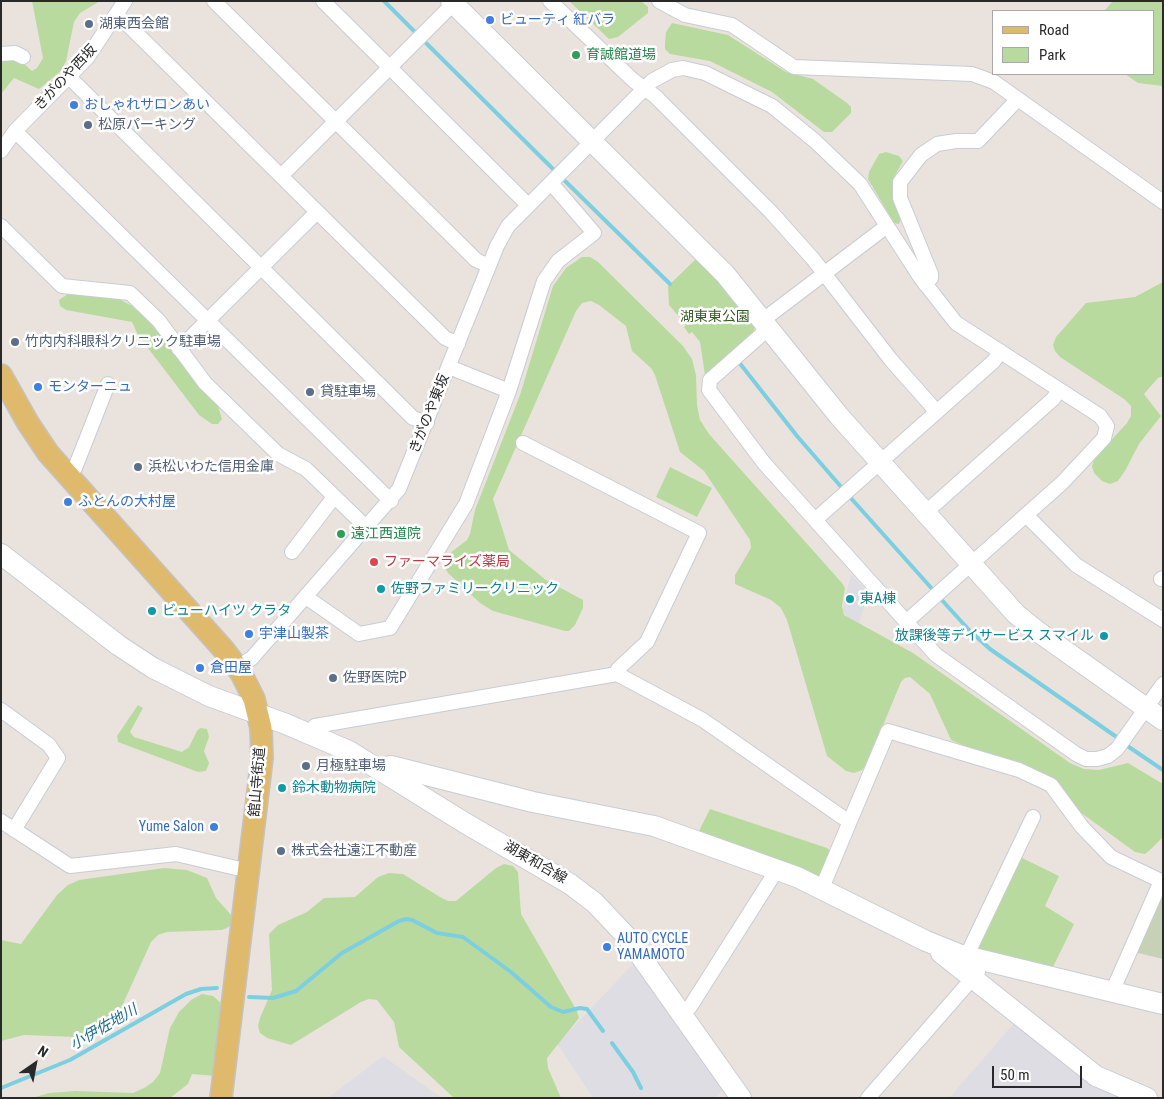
<!DOCTYPE html>
<meta charset="utf-8">
<style>
body{margin:0}
#map{position:relative;width:1164px;height:1099px;overflow:hidden;background:#eae3dd;font-family:"Roboto Condensed",sans-serif}
canvas{display:block}
.frame{position:absolute;inset:0;border:2px solid #292929;pointer-events:none}
.legend{position:absolute;left:992px;top:10px;width:162px;height:65px;box-sizing:border-box;background:#fff;border:1px solid #a9a9a9;margin:0;padding:6px 9px;list-style:none;font-size:15px;color:#292929}
.legend li{display:flex;align-items:center;gap:10px;height:25px}
.legend b{width:25px;border:1px solid #a9a9a9}
.north{position:absolute;left:10px;top:1039px;width:50px;height:50px;-webkit-text-stroke:4px #fff;paint-order:stroke;rotate:33deg;font-size:14px;font-weight:700;line-height:20px;text-align:center;color:#292929}
.north::after{content:'';display:block;margin:auto;width:18px;height:22px;background:#292929;clip-path:polygon(50% 0,100% 100%,50% 72%,0 100%)}
.scale{position:absolute;left:992px;top:1066px;width:90px;height:22px;box-sizing:border-box;border:2px solid #292929;border-top:0;padding-left:6px;font-size:15px;line-height:18px;white-space:nowrap;color:#292929;-webkit-text-stroke:4px #fff;paint-order:stroke}
</style>
<div id="map">
<canvas width="1164" height="1099"></canvas>
<div class="frame"></div>
<ul class="legend">
<li><b style="height:6px;background:#e0ba6c"></b>Road</li>
<li><b style="height:14px;background:#b9da9f"></b>Park</li>
</ul>
<div class="north">N</div>
<div class="scale">50 m</div>
</div>
<script>
const context = document.querySelector('canvas').getContext('2d');
context.lineJoin = 'round';
function fillPath(path, color) {
  context.fillStyle = color;
  context.fill(path, 'evenodd');
}
function poly(rows) {
  const path = new Path2D();
  for (const r of rows) {
    path.moveTo(r[0], r[1]);
    for (let i = 2; i < r.length; i += 2) path.lineTo(r[i], r[i + 1]);
  }
  return path;
}
function trace(path, color, width, dash) {
  context.strokeStyle = color;
  context.lineWidth = width;
  context.lineCap = dash ? 'butt' : 'round';
  context.setLineDash(dash || []);
  context.stroke(path);
}
function label(font, color, halo, rows, align = 'center') {
  context.font = font + ' "Roboto Condensed","Noto Sans JP",sans-serif';
  context.lineWidth = 5;
  context.setLineDash([]);
  context.textBaseline = 'middle';
  context.strokeStyle = halo;
  context.fillStyle = color;
  for (const [text, x, y, turn = 0] of rows) {
    context.save();
    context.translate(x, y);
    context.rotate((+turn || 0) * Math.PI / 180);
    context.textAlign = isNaN(turn) ? turn : align;
    if (halo) context.strokeText(text, 0, 0);
    context.fillText(text, 0, 0);
    context.restore();
  }
}
const industrial = poly([
 [851,574,868,593,859,624,847,617,842,611],
 [636,961,724,1087,716,1098,593,1098,557,1044],
 [1016,1021,1129,1098,949,1098],
 [383,1056,442,1098,328,1098]
]);
const green = poly([
 [32,1,100,1,80,13,74,22,66,61,61,71,39,89,14,78,1,94,1,59,21,61,32,71,37,68,43,58],
 [569,1,641,1,648,7,648,13,618,37,609,39],
 [1113,1,1163,1,1163,86,1138,83,1125,74,1153,74,1153,11,1104,11],
 [672,23,728,35,786,72,813,79,847,103,851,107,851,113,832,132,824,132,772,92,710,61,670,54,665,49,665,43,666,32],
 [886,152,899,156,903,161,893,179,892,190,901,219,899,224,894,223,868,179,869,172,879,154],
 [582,257,590,257,598,262,683,346,692,359,696,375,697,405,700,420,709,434,842,583,845,588,842,606,844,615,913,653,1070,763,1084,769,1099,770,1128,763,1163,784,1163,837,1150,850,1145,854,1135,852,1080,812,1060,788,951,740,930,694,910,677,905,678,901,682,867,764,862,770,854,773,846,771,827,756,787,620,781,608,771,600,735,584,735,575,751,548,750,540,704,471,680,452,655,375,651,368,632,351,626,326,599,305,591,301,582,303,576,311,493,499,509,550,546,580,583,600,583,608,575,625,569,631,565,631,493,611,480,603,448,573,445,568,450,553,467,540,470,534,475,510,520,395,553,286,566,268],
 [697,258,755,322,754,332,705,375,700,342,692,332,689,334,684,327,686,325,669,305,668,286],
 [1163,282,1163,376,1158,378,1144,394,1161,416,1139,444,1125,471,1118,481,1110,484,1102,481,1094,473,1092,466,1094,459,1127,423,1131,416,1131,406,1124,399,1060,357,1055,351,1053,345,1056,337,1086,303,1135,297],
 [68,294,117,298,134,307,153,326,200,387,218,406,222,419,218,424,212,424,199,415,138,335,132,322,66,310,60,306,59,300],
 [670,467,712,488,697,517,656,497],
 [138,705,143,708,130,732,134,737,182,752,189,747,197,731,200,728,207,729,209,737,204,751,209,763,206,771,198,772,118,742,117,736],
 [710,809,827,848,830,851,819,878,698,833],
 [1018,856,1059,876,1045,906,1074,924,1051,971,971,952],
 [504,864,513,866,518,872,521,914,577,1011,579,1018,547,1058,548,1068,561,1098,454,1098,399,1047,394,1022,377,1000,369,999,361,1002,291,1045,267,1038,260,1033,258,1026,260,1018,272,990,269,934,278,925,307,912,324,898,355,897,378,877,389,873,403,874,440,897,448,901,456,901,496,868],
 [164,868,187,870,207,878,216,898,232,916,232,923,229,927,222,930,167,932,158,935,151,942,118,1015,104,1028,90,1034,75,1037,24,1035,1,1041,1,940,21,944,57,895,68,885,79,880],
 [202,994,213,996,221,1003,224,1012,215,1076,192,1074,188,1084,170,1098,32,1098,49,1093,76,1091,133,1093,144,1088,153,1082,160,1073,170,1028,179,1012,191,1000]
]);
const cemetery = poly([
 [1163,891,1163,959,1134,952]
]);
const stream = poly([
 [384,1,416,33],
 [424,41,555,171],
 [562,178,670,284],
 [738,361,797,436,843,489],
 [849,496,934,591],
 [940,598,969,630,990,649,1118,738],
 [1126,745,1163,770],
 [249,997,273,998,296,991,342,953,399,921,406,919,412,920,437,933,463,937,511,972,551,1007,563,1012,580,1008,587,1009,603,1031],
 [612,1043,633,1072,641,1088],
 [1,1088,70,1060,186,994,201,989,217,988]
]);
const street = poly([
 [214,1,476,260,489,266],
 [323,1,528,205],
 [550,1,634,81,655,96,771,212,813,259,891,360,937,412],
 [659,1,685,15,732,25,794,67,972,74,994,82,1163,202],
 [116,16,124,21,445,338,458,344],
 [1,54,15,53,23,57],
 [69,77,413,418,427,423],
 [15,131,391,501],
 [1,151,15,131,87,58,125,1],
 [281,176,456,1],
 [1,226,62,286,130,293,159,321,205,383,278,454,306,469,367,528],
 [925,284,931,278,931,274,900,198,900,182,921,155,937,144,956,141,978,141,1018,99],
 [763,320,887,226],
 [769,328,710,380,709,390,764,463,815,520,994,361,1000,351],
 [179,349,317,212],
 [449,367,509,391],
 [523,443,699,533,647,642,618,669,617,674],
 [67,475,75,468,108,384],
 [925,513,1053,399,1059,390],
 [1026,515,1076,565,1163,620],
 [815,520,936,655,1076,754,1086,759,1097,759,1108,756,1117,749,1163,684],
 [292,552,334,497],
 [1161,579,1163,578],
 [306,597,359,634,390,628,466,504,509,391,544,281,558,261,594,233,551,183],
 [238,667,252,658,399,489,497,246,508,226,652,81,672,70,683,68,705,73,772,106,815,141,860,184,920,277,956,323,1100,416,1107,426,1104,438,1063,482,906,622],
 [1,710,49,745,58,758,14,830],
 [311,735,315,726,617,674,703,720,842,817,850,821,822,888],
 [1,821,70,866,176,854,249,871],
 [850,821,888,731,1019,770,1051,785,1082,827,1111,857,1161,881,1112,992],
 [966,957,1033,817],
 [681,1013,690,1007,773,876,775,869],
 [868,1098,978,972]
]);
const secondary = poly([
 [451,1,725,274,839,416,1016,614,1037,631,1163,720],
 [1,554,118,645,153,668,209,696,286,724,349,751,465,823,570,884,595,903,627,937,741,1098],
 [386,773,391,766,533,802,654,826,797,877,926,941,961,955,1163,1004],
 [941,953,1096,1076,1147,1098]
]);
const primary = poly([
 [1,375,28,423,48,453,224,650,241,673,254,699,261,728,262,758,221,1098]
]);
const markers = [
 [490,20,5,"#3f7fe0"],
 [89,24,5,"#5c6f8a"],
 [576,55,5,"#2e9e5b"],
 [74,105,5,"#3f7fe0"],
 [88,125,5,"#5c6f8a"],
 [15,342,5,"#5c6f8a"],
 [38,387,5,"#3f7fe0"],
 [310,392,5,"#5c6f8a"],
 [138,467,5,"#5c6f8a"],
 [68,502,5,"#3f7fe0"],
 [341,534,5,"#2e9e5b"],
 [374,562,5,"#e0444e"],
 [381,589,5,"#0f9aa8"],
 [850,599,5,"#0f9aa8"],
 [152,611,5,"#0f9aa8"],
 [249,634,5,"#3f7fe0"],
 [1104,636,5,"#0f9aa8"],
 [200,668,5,"#3f7fe0"],
 [333,678,5,"#5c6f8a"],
 [306,766,5,"#5c6f8a"],
 [282,788,5,"#0f9aa8"],
 [214,827,5,"#3f7fe0"],
 [281,851,5,"#5c6f8a"],
 [607,947,5,"#3f7fe0"]
];
const shopNames = [
 ["ビューティ 紅バラ",500,20],
 ["おしゃれサロンあい",84,105],
 ["モンターニュ",48,387],
 ["ふとんの大村屋",78,502],
 ["宇津山製茶",259,634],
 ["倉田屋",210,668],
 ["Yume Salon",204,827,"right"],
 ["AUTO CYCLE",617,939],
 ["YAMAMOTO",617,955]
];
const serviceNames = [
 ["湖東西会館",99,24],
 ["松原パーキング",98,125],
 ["竹内内科眼科クリニック駐車場",25,342],
 ["貸駐車場",320,392],
 ["浜松いわた信用金庫",148,467],
 ["佐野医院P",343,678],
 ["月極駐車場",316,766],
 ["株式会社遠江不動産",291,851]
];
const leisureNames = [
 ["育誠館道場",586,55],
 ["遠江西道院",351,534]
];
const streetNames = [
 ["きがのや西坂",66,78,-47],
 ["きがのや東坂",430,414,-68],
 ["舘山寺街道",258,782,-85],
 ["湖東和合線",535,863,30]
];
const parkNames = [
 ["湖東東公園",715,317]
];
const healthNames = [
 ["ファーマライズ薬局",384,562]
];
const cultureNames = [
 ["佐野ファミリークリニック",391,589],
 ["東A棟",860,599],
 ["ビューハイツ クラタ",162,611],
 ["放課後等デイサービス スマイル",1094,636,"right"],
 ["鈴木動物病院",292,788]
];
const waterNames = [
 ["小伊佐地川",104,1028,-30]
];
fillPath(industrial, '#dedde3');
fillPath(green, '#b9da9f');
fillPath(cemetery, '#c6d1b6');
trace(stream, '#7ccfe0', 4);
trace(street, '#c8ccd5', 16);
trace(secondary, '#c8ccd5', 22);
trace(primary, '#c3c3c3', 24);
trace(street, '#fff', 14);
trace(secondary, '#fff', 20);
trace(primary, '#e0ba6c', 21);
for (const [x, y, r, color] of markers) {
  const dot = new Path2D();
  dot.arc(x, y, r, 0, 2 * Math.PI);
  context.fillStyle = color;
  context.fill(dot);
  trace(dot, '#fff', 2);
}
label('14px', '#366cbe', '#fff', shopNames, 'left');
label('14px', '#4e5e75', '#fff', serviceNames, 'left');
label('14px', '#27864d', '#fff', leisureNames, 'left');
label('14px', '#292929', '#fff', streetNames);
label('14px', '#345d22', '#fff', parkNames);
label('14px', '#be3a42', '#fff', healthNames, 'left');
label('14px', '#0d838f', '#fff', cultureNames, 'left');
label('italic 15px', '#1d6e8a', '#fff', waterNames);
</script>
